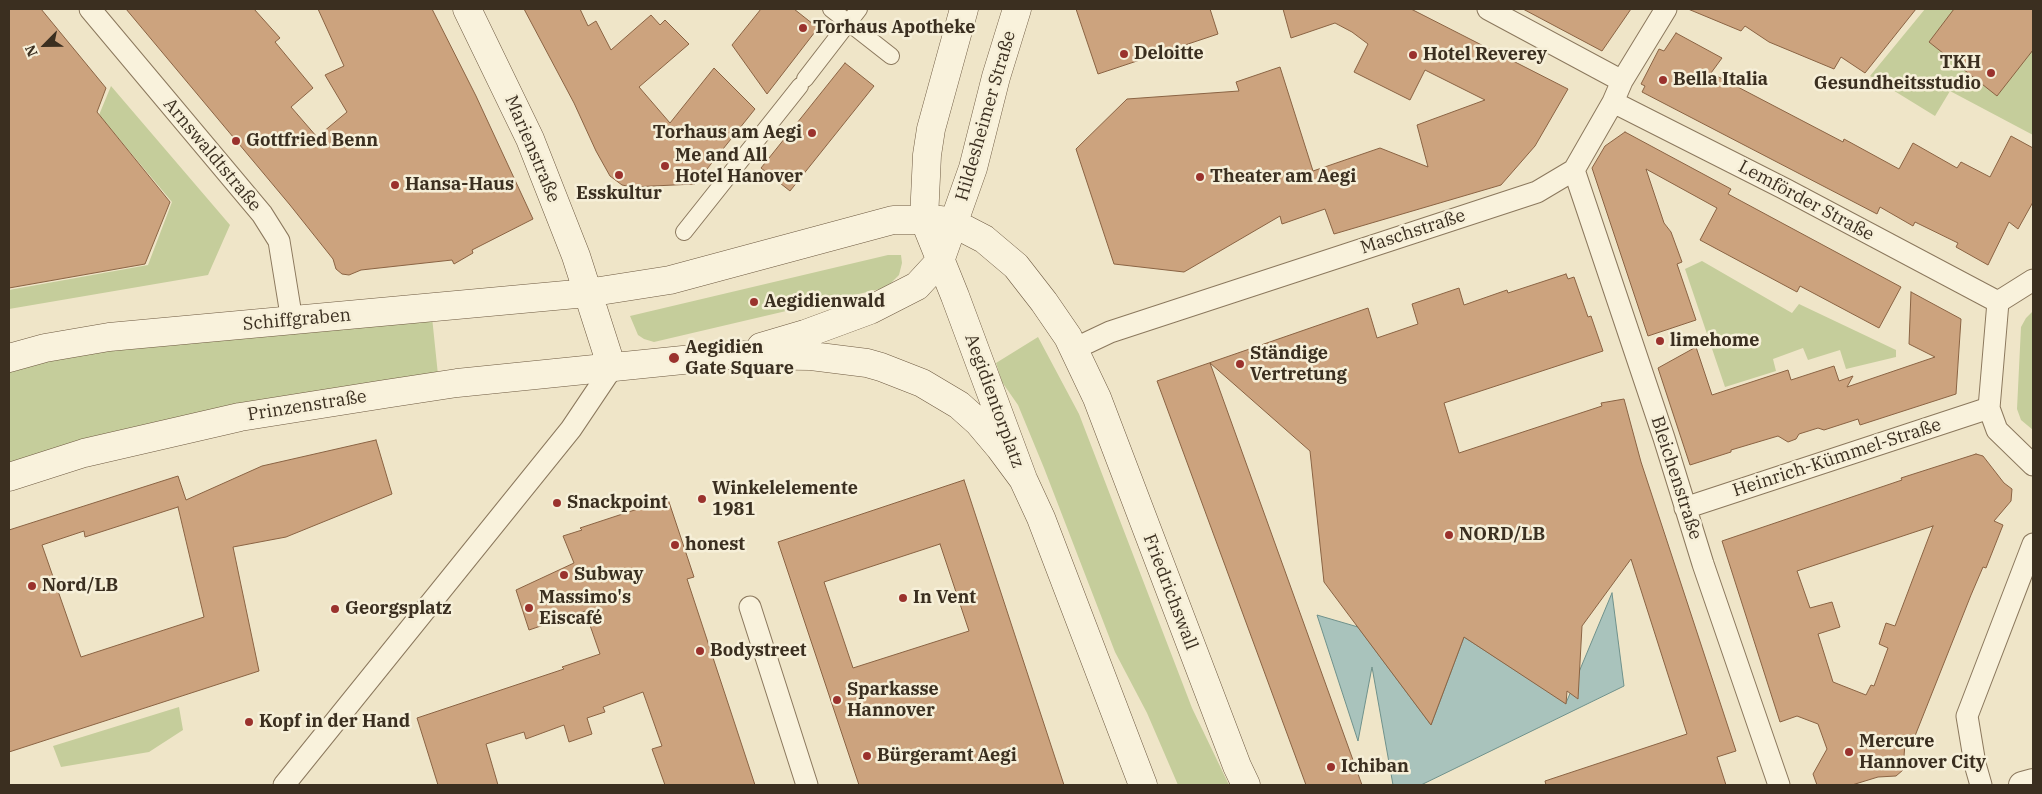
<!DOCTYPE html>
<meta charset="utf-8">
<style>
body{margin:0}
#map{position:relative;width:2042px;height:794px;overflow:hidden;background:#efe5c8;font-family:"IBM Plex Serif",serif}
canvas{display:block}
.frame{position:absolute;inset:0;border:10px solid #3b2f20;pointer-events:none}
.north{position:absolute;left:20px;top:20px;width:50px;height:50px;-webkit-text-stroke:4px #f6efd8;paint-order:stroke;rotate:247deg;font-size:14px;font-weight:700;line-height:20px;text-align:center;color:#3b2f20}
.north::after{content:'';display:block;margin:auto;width:18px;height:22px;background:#3b2f20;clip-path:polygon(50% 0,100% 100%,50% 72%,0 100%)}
</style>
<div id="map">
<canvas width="2042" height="794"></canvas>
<div class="frame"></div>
<div class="north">N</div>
</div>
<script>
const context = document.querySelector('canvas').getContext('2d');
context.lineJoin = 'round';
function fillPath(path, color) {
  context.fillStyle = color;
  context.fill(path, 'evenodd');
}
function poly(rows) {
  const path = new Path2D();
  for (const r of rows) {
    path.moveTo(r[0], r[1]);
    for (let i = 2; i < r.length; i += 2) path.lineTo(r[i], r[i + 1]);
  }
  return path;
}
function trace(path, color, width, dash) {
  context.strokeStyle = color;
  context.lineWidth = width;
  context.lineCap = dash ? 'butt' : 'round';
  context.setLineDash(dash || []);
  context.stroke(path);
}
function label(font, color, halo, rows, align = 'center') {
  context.font = font + ' "IBM Plex Serif",serif';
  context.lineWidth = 5;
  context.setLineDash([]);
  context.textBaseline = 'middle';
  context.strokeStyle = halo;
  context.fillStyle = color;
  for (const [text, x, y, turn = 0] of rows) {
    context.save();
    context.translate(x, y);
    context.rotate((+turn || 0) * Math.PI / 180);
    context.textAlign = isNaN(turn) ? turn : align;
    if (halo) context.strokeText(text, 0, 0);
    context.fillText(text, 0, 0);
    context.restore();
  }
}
const green = poly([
 [1925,9,2033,9,2033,135,1950,91,1935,116,1870,76],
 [111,86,230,225,208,275,9,309,9,290,148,265,172,202,99,115],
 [888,255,901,255,902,263,899,275,891,283,880,289,654,342,644,339,638,335,630,316],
 [1702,261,1792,313,1799,304,1896,350,1896,357,1846,369,1840,350,1808,360,1803,348,1773,359,1776,371,1725,387,1685,269],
 [2033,311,2033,430,2021,420,2017,409,2021,327,2026,318],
 [432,317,438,375,9,465,9,368,49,357],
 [1038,337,1079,414,1192,708,1229,785,1178,785,1147,713,1115,652,1044,468,1018,405,1002,382,996,363],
 [179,707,183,730,149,752,61,767,53,746]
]);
const water = poly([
 [1612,593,1624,686,1421,785,1393,785,1372,667,1358,741,1317,615,1358,627,1431,725,1464,637,1566,703,1612,593]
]);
const building = poly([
 [9,9,41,9,106,88,97,112,170,202,145,264,9,288,9,9],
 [126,9,254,9,280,38,275,42,313,88,291,107,317,137,347,112,325,75,344,66,318,9,432,9,476,96,533,219,472,250,473,253,454,264,452,260,361,270,349,275,342,274,336,269,333,259,290,205,126,9],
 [524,9,580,9,588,26,596,21,611,50,651,15,660,25,665,20,689,44,639,87,670,123,714,68,755,109,695,184,632,187,622,185,610,176,596,151,574,103,524,9],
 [761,9,794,9,818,28,767,94,732,45,761,9],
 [1076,9,1210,9,1218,34,1098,74,1076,9],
 [1283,9,1411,9,1568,89,1535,146,1501,185,1334,234,1325,209,1282,224,1280,216,1184,272,1114,264,1076,149,1127,99,1239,91,1236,82,1280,67,1313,171,1380,148,1428,167,1417,125,1485,100,1425,70,1410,100,1354,72,1368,44,1352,32,1335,23,1291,38,1283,9],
 [1523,9,1631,9,1602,51,1523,9],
 [1688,9,1916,9,1865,73,1841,57,1834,69,1769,42,1745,26,1741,31,1688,9],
 [1954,9,2033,9,2033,50,1997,96,1929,42,1954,9],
 [1676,33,1722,58,1711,73,1843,142,1844,139,1899,169,1913,143,1957,168,1961,162,1990,177,2011,136,2033,148,2033,202,2018,229,2009,222,1988,265,1956,247,1958,243,1915,222,1913,226,1880,207,1877,214,1642,92,1645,86,1641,84,1659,49,1664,51,1676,33],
 [845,63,874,86,790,191,761,168,845,63],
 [1625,132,1731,189,1728,194,1901,287,1879,328,1800,286,1797,292,1700,240,1717,208,1646,169,1664,223,1671,232,1682,262,1677,264,1696,320,1648,336,1592,168,1605,146,1625,132],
 [1566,274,1568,279,1574,277,1588,317,1591,316,1603,351,1444,403,1459,453,1602,406,1601,403,1624,399,1641,462,1736,751,1717,757,1726,785,1546,785,1545,781,1687,734,1631,559,1582,626,1578,699,1567,691,1566,704,1464,637,1431,725,1324,582,1310,451,1210,363,1362,785,1306,785,1157,381,1368,308,1377,338,1418,324,1412,304,1459,288,1464,305,1507,290,1508,293,1566,274],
 [1911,292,1961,319,1956,394,1860,425,1858,419,1824,430,1818,428,1799,434,1796,439,1788,442,1778,436,1731,450,1731,452,1690,465,1658,368,1696,347,1712,395,1788,370,1791,380,1834,366,1839,381,1853,376,1847,387,1935,357,1909,344,1911,292],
 [376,440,392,494,286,537,233,547,259,671,9,752,9,530,178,476,186,500,262,466,376,440],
 [178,507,204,617,81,657,42,545,84,531,85,537,178,507],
 [1976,454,1983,456,2004,483,2012,489,2011,501,1994,521,2003,525,1986,568,1983,567,1971,595,1911,746,1905,743,1903,770,1896,776,1878,777,1852,785,1817,785,1813,774,1827,749,1818,724,1797,716,1780,722,1722,541,1902,480,1901,478,1976,454],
 [1933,526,1895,626,1886,623,1879,644,1888,648,1874,686,1871,685,1866,695,1833,682,1818,634,1840,627,1832,602,1810,608,1797,571,1933,526],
 [964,480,1064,785,859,785,778,542,964,480],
 [940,544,969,631,853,668,824,582,940,544],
 [668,499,694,577,687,579,755,785,665,785,652,749,662,746,643,692,603,707,605,712,587,718,592,734,569,742,564,725,526,739,524,732,486,744,498,785,438,785,417,718,564,669,562,667,600,654,585,611,529,630,516,590,574,563,563,536,582,530,580,528,668,499]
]);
const pedestrian = poly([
 [831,9,891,56],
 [805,79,859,9],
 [684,232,800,86]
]);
const minor = poly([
 [90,9,262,214,279,241,292,321],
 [1488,9,1622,81],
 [1613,102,1785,189,1998,302],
 [1574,170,1664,438,1703,564,1779,785],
 [2033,280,1998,302,1989,408,1997,430,2033,465],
 [1074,349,1110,332,1537,192,1574,170,1613,102,1622,81,1666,9],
 [1685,508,1989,408],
 [750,607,807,785],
 [284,785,571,429,612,368],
 [1981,785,1975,764,1967,716,2033,544]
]);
const tertiary = poly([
 [2022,785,2033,782]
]);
const secondary = poly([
 [467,9,530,139,576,256,612,368],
 [964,9,931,129,927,155,924,219,955,296,1023,479,1041,518,1143,785],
 [761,347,805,334,870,310,917,286,940,261,973,168,996,77,1017,9],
 [9,358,45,348,109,337,587,293,670,280,893,220,941,220,955,224,984,239,1016,266,1044,302,1068,337,1097,398,1237,766,1246,785],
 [9,477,84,453,240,417,385,394,457,383,732,355,811,356,867,363,881,367,922,383,959,405,978,422,1000,448,1023,479]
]);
const markers = [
 [803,28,5,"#9a322d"],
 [1124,54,5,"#9a322d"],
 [1413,55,5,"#9a322d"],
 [1991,73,5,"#9a322d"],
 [1663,80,5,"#9a322d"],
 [812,133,5,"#9a322d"],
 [236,141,5,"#9a322d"],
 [665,166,5,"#9a322d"],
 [619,175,5,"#9a322d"],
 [1200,177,5,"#9a322d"],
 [395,185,5,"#9a322d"],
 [754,302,5,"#9a322d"],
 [1660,341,5,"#9a322d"],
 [674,358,6,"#9a322d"],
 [1240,364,5,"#9a322d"],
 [702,499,5,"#9a322d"],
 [557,503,5,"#9a322d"],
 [1449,535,5,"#9a322d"],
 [675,545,5,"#9a322d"],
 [564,575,5,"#9a322d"],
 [32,586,5,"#9a322d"],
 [903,598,5,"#9a322d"],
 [529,608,5,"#9a322d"],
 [335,609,5,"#9a322d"],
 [700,651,5,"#9a322d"],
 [837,700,5,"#9a322d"],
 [249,722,5,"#9a322d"],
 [1849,752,5,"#9a322d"],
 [867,756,5,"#9a322d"],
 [1331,767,5,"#9a322d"]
];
const poiNames = [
 ["Torhaus Apotheke",813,28],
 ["Deloitte",1134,54],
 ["Hotel Reverey",1423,55],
 ["TKH",1981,63,"right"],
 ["Gesundheitsstudio",1981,84,"right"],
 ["Bella Italia",1673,80],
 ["Torhaus am Aegi",802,133,"right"],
 ["Gottfried Benn",246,141],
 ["Me and All",675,156],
 ["Hotel Hanover",675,177],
 ["Theater am Aegi",1210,177],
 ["Hansa-Haus",405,185],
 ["Esskultur",619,194,"center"],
 ["Aegidienwald",764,302],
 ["limehome",1670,341],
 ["Aegidien",685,348],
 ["Gate Square",685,369],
 ["Ständige",1250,354],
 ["Vertretung",1250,375],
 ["Winkelelemente",712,489],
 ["1981",712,510],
 ["Snackpoint",567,503],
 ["NORD/LB",1459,535],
 ["honest",685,545],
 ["Subway",574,575],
 ["Nord/LB",42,586],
 ["Massimo's",539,598],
 ["Eiscafé",539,619],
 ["In Vent",913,598],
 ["Georgsplatz",345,609],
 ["Bodystreet",710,651],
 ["Sparkasse",847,690],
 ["Hannover",847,711],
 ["Kopf in der Hand",259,722],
 ["Mercure",1859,742],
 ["Hannover City",1859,763],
 ["Bürgeramt Aegi",877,756],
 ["Ichiban",1341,767]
];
const streetNames = [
 ["Hildesheimer Straße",986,116,-74],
 ["Marienstraße",532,149,67],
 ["Arnswaldtstraße",212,155,50],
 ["Lemförder Straße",1806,201,28],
 ["Maschstraße",1413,232,-18],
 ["Schiffgraben",297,320,-5],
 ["Aegidientorplatz",994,401,70],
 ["Prinzenstraße",307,406,-9],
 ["Heinrich-Kümmel-Straße",1837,458,-18],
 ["Bleichenstraße",1676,478,72],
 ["Friedrichswall",1170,592,69]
];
fillPath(green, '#c5cd9b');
fillPath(water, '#a9c3bc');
trace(water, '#6f918b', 1);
fillPath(building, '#cca37e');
trace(building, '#8a6343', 1);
trace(pedestrian, '#8b785d', 18);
trace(minor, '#8b785d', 23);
trace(tertiary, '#8b785d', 28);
trace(secondary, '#6d5940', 29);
trace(pedestrian, '#f9f2dc', 16);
trace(minor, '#f9f2dc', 21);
trace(tertiary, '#f9f2dc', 26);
trace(secondary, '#f9f2dc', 28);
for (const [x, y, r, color] of markers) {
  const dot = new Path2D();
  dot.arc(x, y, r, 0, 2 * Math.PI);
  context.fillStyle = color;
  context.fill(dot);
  trace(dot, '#f6efd8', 2);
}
label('bold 18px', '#3b2f20', '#f6efd8', poiNames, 'left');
label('18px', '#3b2f20', '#f6efd8', streetNames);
</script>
